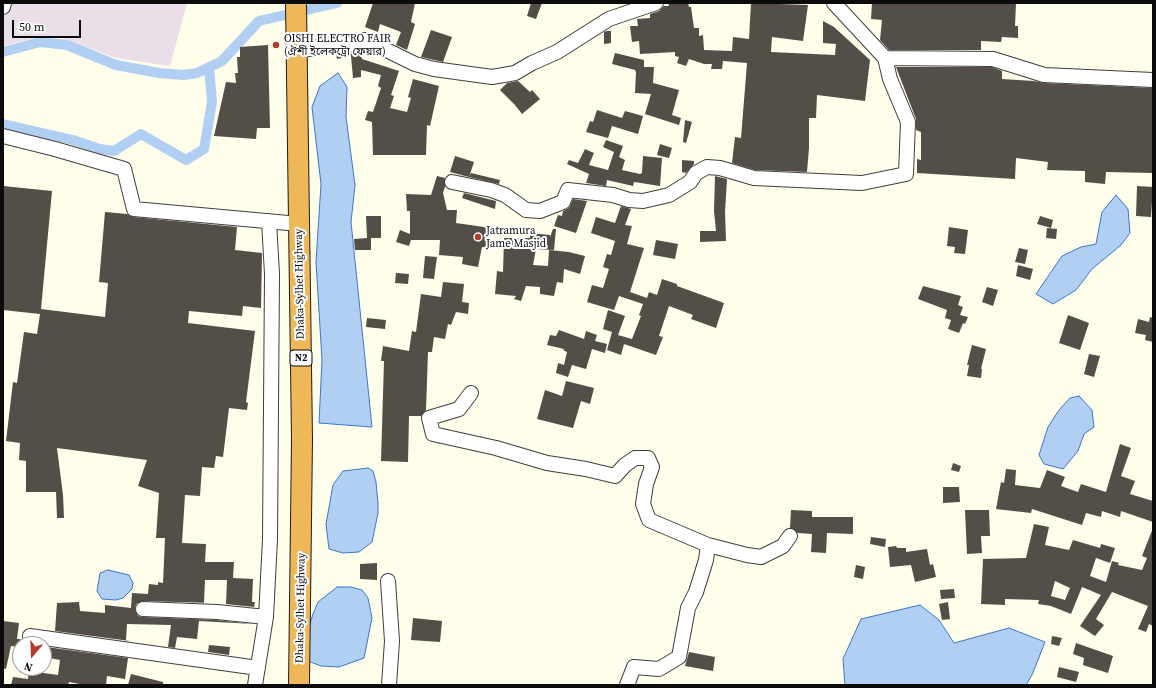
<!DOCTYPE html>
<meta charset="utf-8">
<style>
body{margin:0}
#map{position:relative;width:1156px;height:688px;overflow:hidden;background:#fefeea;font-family:"Source Serif 4",serif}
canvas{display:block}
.frame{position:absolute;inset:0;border:4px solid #0b0b0b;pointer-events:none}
.north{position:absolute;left:12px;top:636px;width:40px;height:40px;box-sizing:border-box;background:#fff;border:1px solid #9d9d9d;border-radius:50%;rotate:199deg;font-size:11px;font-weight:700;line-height:16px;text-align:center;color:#0b0b0b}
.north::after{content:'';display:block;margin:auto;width:14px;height:18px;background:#b43c2a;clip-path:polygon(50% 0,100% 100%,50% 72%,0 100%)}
.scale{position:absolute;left:12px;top:20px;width:69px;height:18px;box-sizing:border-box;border:2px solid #0b0b0b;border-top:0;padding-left:5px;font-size:12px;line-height:14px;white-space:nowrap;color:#0b0b0b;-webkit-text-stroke:3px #fff;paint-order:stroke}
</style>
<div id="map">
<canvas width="1156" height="688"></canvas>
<div class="frame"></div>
<div class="north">N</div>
<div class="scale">50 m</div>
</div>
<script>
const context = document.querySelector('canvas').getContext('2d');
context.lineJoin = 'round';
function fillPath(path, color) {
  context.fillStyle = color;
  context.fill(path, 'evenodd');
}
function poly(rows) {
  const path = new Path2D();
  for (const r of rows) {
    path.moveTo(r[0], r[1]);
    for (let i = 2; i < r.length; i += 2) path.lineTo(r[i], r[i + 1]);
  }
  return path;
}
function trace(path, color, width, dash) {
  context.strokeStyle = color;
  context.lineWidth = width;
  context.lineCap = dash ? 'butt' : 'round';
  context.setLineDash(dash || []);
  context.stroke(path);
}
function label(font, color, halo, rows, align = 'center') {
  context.font = font + ' "Source Serif 4","Noto Sans Bengali",serif';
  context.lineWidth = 4;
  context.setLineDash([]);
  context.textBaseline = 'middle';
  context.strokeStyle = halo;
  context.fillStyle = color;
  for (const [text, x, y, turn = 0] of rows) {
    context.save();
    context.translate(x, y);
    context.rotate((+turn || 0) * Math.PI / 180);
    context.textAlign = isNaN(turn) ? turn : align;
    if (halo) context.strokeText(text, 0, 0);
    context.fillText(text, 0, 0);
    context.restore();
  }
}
const industrial = poly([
 [3,3,187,3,170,66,116,58,62,38,42,36,3,46]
]);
const water = poly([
 [338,73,347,87,346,117,355,185,351,222,372,427,319,423,322,360,316,262,321,184,312,107,320,86,338,73],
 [1116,195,1128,209,1130,233,1121,245,1092,269,1076,290,1053,304,1036,294,1062,256,1081,247,1096,244,1102,212,1116,195],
 [1079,396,1092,410,1094,427,1084,434,1078,451,1063,469,1044,464,1039,455,1048,427,1059,410,1070,398,1079,396],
 [368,468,373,471,376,482,378,503,378,513,372,542,359,552,343,553,329,549,326,524,333,485,343,471,368,468],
 [108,570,129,575,133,583,132,589,123,598,116,600,102,599,97,591,100,573,108,570],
 [337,587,351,587,362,590,368,598,372,618,364,658,339,667,321,666,308,661,308,630,313,614,318,602,337,587],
 [920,605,939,620,954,643,1009,628,1045,642,1032,675,1026,685,845,685,843,659,861,619,920,605]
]);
const canal = poly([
 [3,52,40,42,67,45,116,65,159,73,183,75,197,73,222,61,259,21,337,3],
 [3,124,73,140,100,149,114,151,141,134,186,160,204,149,212,102,209,67]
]);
const building = poly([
 [373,3,415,3,411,22,415,24,407,50,396,45,401,32,380,24,378,32,365,27],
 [531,3,542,3,536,19,527,16],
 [668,3,688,3,689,7,691,7,694,28,699,28,699,36,703,35,704,50,732,51,733,37,749,39,751,3,808,5,803,41,772,37,771,52,835,55,836,44,823,43,823,21,834,27,870,60,865,101,817,95,816,118,809,118,809,148,807,172,755,170,732,163,735,137,741,138,747,63,723,61,722,69,711,69,712,64,704,64,689,59,686,66,677,63,679,57,675,56,675,52,640,54,639,41,632,42,630,26,638,26,637,19,650,18,650,14,659,11,664,6,669,6],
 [872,3,1016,3,1015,26,1018,26,1018,38,1002,37,1001,42,981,41,981,50,889,50,880,40,882,20,871,19],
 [431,30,452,37,443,62,421,57],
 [607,31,611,31,611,43,604,44,604,32],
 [268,45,270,128,257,128,256,139,214,136,226,82,236,83,235,73,238,73,237,57,240,57,240,47],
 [360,50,362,59,399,71,391,95,394,96,390,108,407,112,411,98,408,97,413,79,439,86,430,126,427,125,426,155,373,155,372,122,365,120,368,111,373,112,381,88,378,86,381,75,361,70,361,77,353,78,351,56,337,59,336,53],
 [615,53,644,60,644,67,654,67,653,83,679,90,672,115,681,118,679,125,645,114,651,94,635,93,636,72,635,70,612,64],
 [896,67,992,67,1002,71,1002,79,1034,81,1044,83,1153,88,1153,173,1106,172,1105,184,1085,182,1085,171,1047,170,1048,162,1016,158,1015,179,917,173,917,159,921,160,921,132,916,130,916,119],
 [518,81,530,92,532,90,540,99,522,114,515,105,500,90,507,83],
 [597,110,622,118,625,111,643,116,638,134,612,126,608,138,586,132,590,121,593,122],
 [685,120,692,122,686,143,683,142],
 [606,140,623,146,619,157,625,160,622,170,640,174,642,173,643,156,662,158,660,186,634,182,633,186,607,180,606,186,586,183,589,174,567,164,569,160,578,163,585,149,594,153,589,165,608,170,614,152,603,147],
 [660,144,672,148,669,158,657,155],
 [455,156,474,162,469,177,450,172],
 [682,160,694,161,694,164,686,173,682,172],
 [471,173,500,180,499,184,469,177],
 [437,176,445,178,445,187,443,193,447,210,457,210,456,223,491,228,488,248,482,247,478,267,462,264,463,257,439,255,440,240,411,240,409,246,396,242,400,230,410,234,410,211,407,211,406,194,431,195],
 [715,176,727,179,725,212,726,241,700,242,700,231,716,231,714,211],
 [3,186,52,191,41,309,105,317,108,283,99,282,105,212,127,214,133,217,237,227,235,250,262,253,261,308,243,306,242,316,189,311,188,323,255,331,246,402,248,403,247,410,229,408,223,457,216,456,214,468,202,467,200,496,185,495,182,543,206,544,205,562,234,562,233,578,253,579,252,602,255,602,254,607,226,604,227,580,205,580,204,603,212,603,143,601,136,604,135,609,138,616,143,617,216,620,253,624,199,621,197,639,177,637,175,648,168,647,171,625,127,624,126,640,130,641,55,631,57,603,79,602,80,611,105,613,105,605,131,608,132,593,148,594,149,584,158,585,158,582,163,583,165,538,156,538,159,493,138,486,147,460,57,448,63,495,64,518,57,518,56,492,26,492,26,461,19,460,20,443,6,441,13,382,17,383,24,332,37,334,40,314,3,310],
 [1137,186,1153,187,1151,217,1136,216],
 [464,193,496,201,495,209,462,198],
 [573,199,587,201,576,233,554,226,558,215,562,216,563,211,569,208],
 [621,206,631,209,625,225,632,226,627,244,644,248,630,292,647,298,649,292,657,295,662,279,677,284,677,286,724,303,716,328,691,319,693,315,669,306,659,336,663,337,656,355,624,344,621,355,607,350,612,332,603,329,608,310,625,316,618,335,632,339,641,316,639,315,643,304,619,296,614,310,587,302,592,285,603,288,609,269,603,267,607,254,611,255,615,241,591,233,596,217,615,223],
 [366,216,381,216,381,238,371,238,371,250,355,250,354,239,367,238],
 [1040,216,1053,220,1051,228,1037,224],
 [949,227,968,230,965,254,954,253,955,247,947,246],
 [1047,228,1057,229,1056,239,1046,238],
 [553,229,556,229,554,250,536,249,533,265,548,266,549,250,569,252,585,256,580,274,564,269,563,283,557,282,554,296,540,294,540,287,526,286,521,301,514,299,516,296,495,294,497,271,503,272,504,238,530,238,530,233,550,235,550,237],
 [656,240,678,244,675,259,653,255],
 [1019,248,1028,250,1025,264,1015,262],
 [425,256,437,257,434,279,423,278],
 [1018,265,1033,269,1030,280,1016,276],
 [396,273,409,274,408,284,395,283],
 [443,282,464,284,462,302,469,303,468,314,456,312,451,325,448,324,445,339,434,337,432,352,428,352,426,410,421,416,409,416,408,462,381,461,384,361,381,361,383,346,409,351,412,331,416,332,421,294,441,297],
 [923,286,961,296,958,305,963,307,960,315,968,317,965,324,963,323,959,333,948,329,951,320,945,318,947,310,918,299],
 [987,287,998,290,993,306,982,302],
 [1068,315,1089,323,1080,350,1059,343],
 [1150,317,1153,318,1153,342,1145,340,1146,335,1135,333,1138,319,1149,322],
 [367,318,386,320,385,329,366,327],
 [559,330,584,339,586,331,597,335,595,341,607,344,605,353,592,349,586,369,572,365,568,377,556,373,558,363,564,365,567,352,563,350,564,349,547,345,550,335,556,336],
 [972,345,986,349,981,369,982,369,981,378,967,376,969,365,967,365],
 [1089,354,1100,356,1094,377,1084,374],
 [566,381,594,388,590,404,581,401,573,428,537,419,545,390,562,396],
 [1120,444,1131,448,1121,476,1135,481,1130,494,1153,501,1153,522,1121,511,1120,517,1102,511,1101,517,1086,513,1082,525,1032,509,1031,513,996,509,1001,482,1004,483,1006,469,1016,470,1015,485,1040,488,1047,470,1065,477,1061,486,1078,492,1081,484,1106,492],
 [953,463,961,466,959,472,951,470],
 [943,487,959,487,960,502,943,503],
 [791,510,812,511,812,517,853,517,853,534,827,533,826,553,811,552,812,534,798,533,790,528],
 [965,510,989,510,990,536,981,536,982,553,967,554],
 [1034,524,1049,527,1045,545,1069,550,1073,540,1100,548,1101,544,1115,548,1110,563,1096,558,1090,576,1106,582,1112,561,1119,563,1118,565,1142,570,1147,558,1142,556,1153,528,1153,626,1149,624,1146,632,1138,629,1148,606,1112,592,1096,619,1104,625,1095,636,1080,626,1101,595,1082,587,1071,614,1051,606,1038,604,1039,600,1005,599,1005,605,981,604,983,559,1026,558],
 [1055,581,1070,588,1065,600,1051,596],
 [871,537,886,539,885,547,870,544],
 [896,546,897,548,906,548,906,552,927,549,930,565,933,564,936,577,915,582,911,565,890,567,888,547],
 [377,563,377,580,360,579,360,564],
 [856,565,865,567,863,579,854,577],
 [954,589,955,598,941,599,940,590],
 [948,602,950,619,942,620,939,604],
 [413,618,442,621,440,642,411,640],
 [3,621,19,623,17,639,20,639,20,647,11,646,6,669,3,668],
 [1052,636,1062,638,1059,646,1051,644],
 [1076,643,1113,656,1108,673,1083,665,1084,658,1073,654],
 [209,645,230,647,229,655,208,652],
 [46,647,128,658,125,679,107,676,106,685,85,685,69,682,68,685,11,685,13,677,28,679,29,671,58,675,60,660,44,657],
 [689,652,715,657,713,671,685,666],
 [1059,667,1079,672,1076,682,1057,677],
 [131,674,163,682,163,685,128,685]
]);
const minor = poly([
 [3,7,4,3],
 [295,51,366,40,415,64,434,69,492,77,515,73,532,63,557,52,609,19,656,3],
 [885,58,993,59,1044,75,1153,80],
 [3,136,55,149,124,169,134,209,299,224],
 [452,182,491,190,505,195,526,210,540,211,563,202,568,190,613,195,629,200,643,201,669,195,690,182,696,173,707,167,720,168,754,178,862,183,906,174,908,122,890,79,885,58,834,3],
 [471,393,459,409,429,418,433,434,496,448,547,463,586,469,615,476,625,465,635,458,648,458,652,467,646,484,643,504,649,520,708,545,706,560,696,592,688,608,679,657,659,669,634,667,627,685],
 [708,545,747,555,761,557,783,546,790,536],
 [388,581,392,641,389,685],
 [143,609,217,612,266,617],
 [30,636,258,668],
 [255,685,266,617,270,539,272,274,269,221]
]);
const highway = poly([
 [296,3,302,439,299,685]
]);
const markers = [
 [276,45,4,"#b43c2a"],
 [478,237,4,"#b43c2a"]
];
const shields = [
 [301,358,22]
];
const shieldNames = [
 ["N2",301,358]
];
const poiNames = [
 ["OISHI ELECTRO FAIR",284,39],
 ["(ঐশী ইলেকট্রো ফেয়ার)",284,52],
 ["Jatramura",486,231],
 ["Jame Masjid",486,244]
];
const streetNames = [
 ["Dhaka-Sylhet Highway",300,284,-91],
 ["Dhaka-Sylhet Highway",301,608,-89]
];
fillPath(industrial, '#eadfe9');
fillPath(water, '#b1cff3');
trace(water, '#3c76c6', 1);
trace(canal, '#b1cff3', 10);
fillPath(building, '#534e48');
trace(minor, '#3e3e3e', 16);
trace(highway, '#1c1c1c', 22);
trace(minor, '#fff', 14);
trace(highway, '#eeb758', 20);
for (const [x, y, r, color] of markers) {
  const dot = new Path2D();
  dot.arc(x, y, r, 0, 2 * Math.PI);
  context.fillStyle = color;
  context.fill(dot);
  trace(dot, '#fff', 1.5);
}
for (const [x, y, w] of shields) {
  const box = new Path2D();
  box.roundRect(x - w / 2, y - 8, w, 16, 3);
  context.fillStyle = '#fff';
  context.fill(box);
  trace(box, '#0b0b0b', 1);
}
label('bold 10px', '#0b0b0b', null, shieldNames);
label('11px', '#0b0b0b', '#fff', poiNames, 'left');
label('11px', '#0b0b0b', '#fff', streetNames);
</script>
